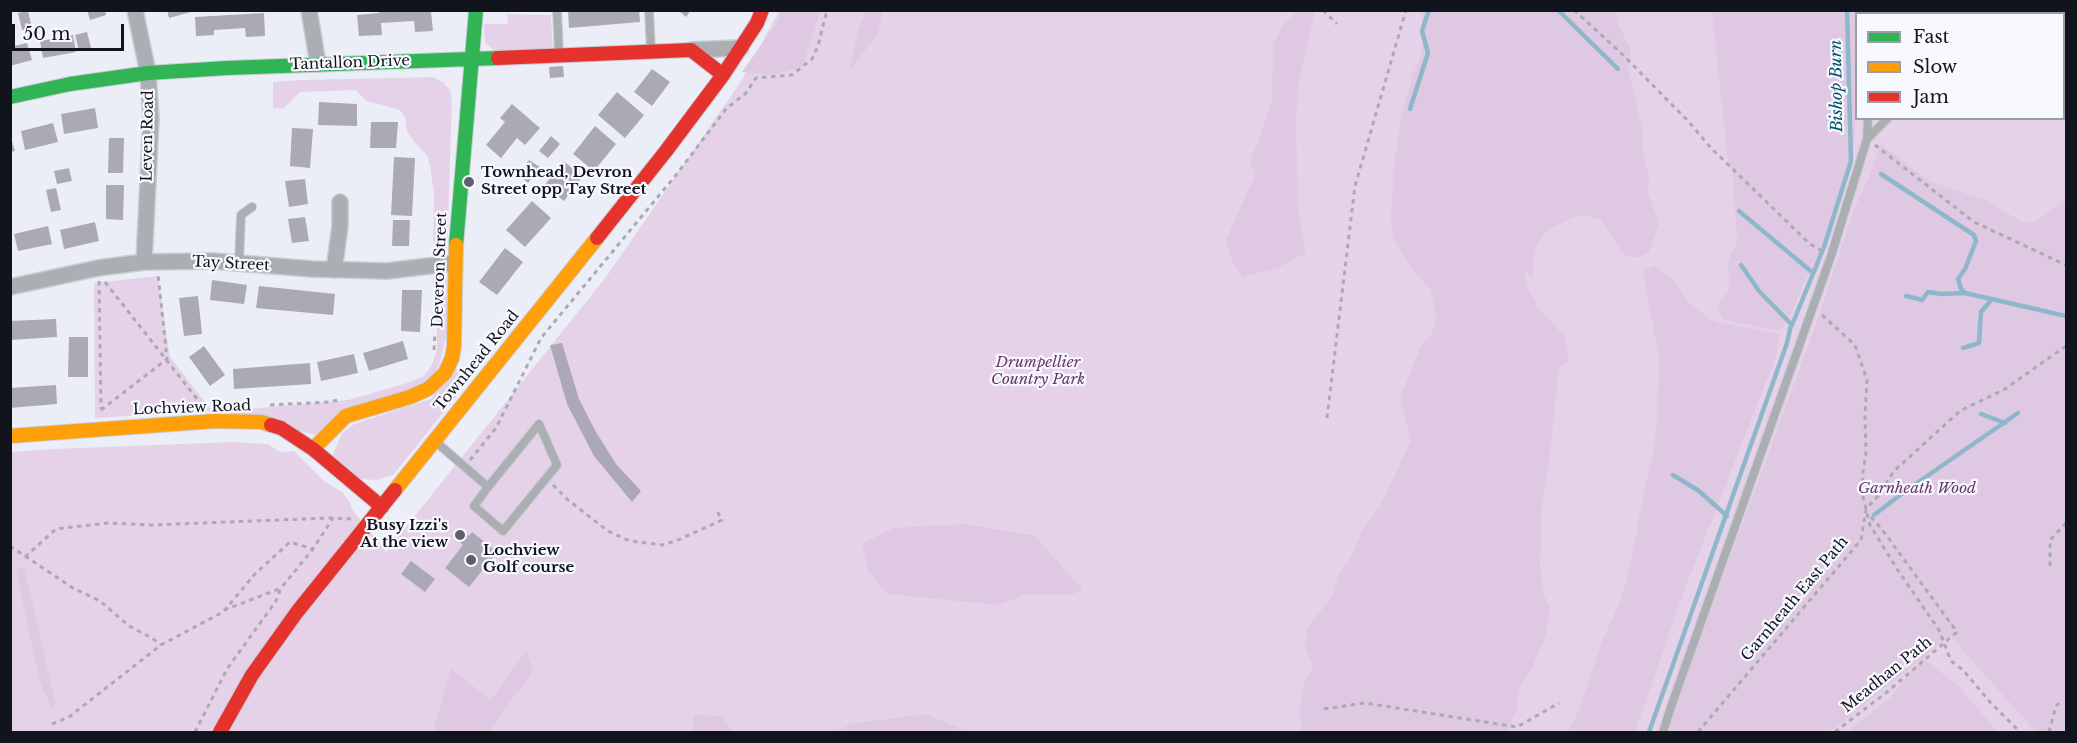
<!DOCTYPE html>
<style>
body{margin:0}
#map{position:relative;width:2077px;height:743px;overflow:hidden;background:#eceef7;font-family:"Libre Baskerville",serif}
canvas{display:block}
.frame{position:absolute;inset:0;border:12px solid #12141d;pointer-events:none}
.legend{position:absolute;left:1855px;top:12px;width:210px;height:108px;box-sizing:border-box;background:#f8f9ff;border:2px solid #9c9da5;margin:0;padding:8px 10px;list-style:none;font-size:18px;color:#12141d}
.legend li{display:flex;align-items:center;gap:12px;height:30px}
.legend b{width:30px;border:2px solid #9c9da5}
.scale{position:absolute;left:12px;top:24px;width:112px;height:27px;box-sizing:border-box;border:3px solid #12141d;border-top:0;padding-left:8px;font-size:18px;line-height:21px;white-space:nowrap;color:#12141d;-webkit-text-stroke:4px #f8f9ff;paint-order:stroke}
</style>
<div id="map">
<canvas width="2077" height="743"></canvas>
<div class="frame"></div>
<ul class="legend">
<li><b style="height:8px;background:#30b455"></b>Fast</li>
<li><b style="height:8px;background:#ff9f0a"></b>Slow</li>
<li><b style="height:8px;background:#e5322d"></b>Jam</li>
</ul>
<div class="scale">50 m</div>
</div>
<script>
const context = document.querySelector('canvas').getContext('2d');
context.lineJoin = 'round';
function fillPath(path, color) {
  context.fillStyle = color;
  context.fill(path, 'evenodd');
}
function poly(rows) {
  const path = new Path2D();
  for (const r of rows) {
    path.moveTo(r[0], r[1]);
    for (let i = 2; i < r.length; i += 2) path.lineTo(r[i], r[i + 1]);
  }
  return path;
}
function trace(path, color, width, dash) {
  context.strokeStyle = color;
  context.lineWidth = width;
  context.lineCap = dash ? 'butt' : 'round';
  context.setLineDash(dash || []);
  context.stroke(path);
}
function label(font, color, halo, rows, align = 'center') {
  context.font = font + ' "Libre Baskerville",serif';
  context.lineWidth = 4.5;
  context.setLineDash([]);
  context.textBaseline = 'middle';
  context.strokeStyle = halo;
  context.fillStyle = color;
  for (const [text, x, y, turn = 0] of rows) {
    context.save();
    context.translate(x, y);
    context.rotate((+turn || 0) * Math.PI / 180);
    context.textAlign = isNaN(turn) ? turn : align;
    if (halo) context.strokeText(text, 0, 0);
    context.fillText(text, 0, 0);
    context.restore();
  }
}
const green = poly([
 [779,11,2066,11,2066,732,11,732,11,452,55,449,231,442,268,444,280,452,294,451,324,481,342,492,350,502,352,509,386,552,606,277,742,80],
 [1856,14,2064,14,2064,118,1856,118],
 [507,14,551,15,553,50,494,50,485,43,484,24,508,24],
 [433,77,443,82,450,90,452,101,447,248,433,249,434,193,430,166,427,155,415,143,407,132,405,117,400,110,366,101,356,90,300,92,283,109,273,108,273,82,302,80],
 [443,274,448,281,447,334,439,365,432,378,316,435,217,412,348,400,407,383,424,376,432,365,437,350,437,291,433,286,433,278],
 [158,276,170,357,212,411,95,418,94,283],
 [454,366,468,382,393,475,377,480,360,479,332,457,342,433,354,424,431,399]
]);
const forest = poly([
 [781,11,820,11,803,66,775,75,742,72,778,21],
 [866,11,883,11,878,33,849,72,858,31],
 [1297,11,1315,11,1298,85,1296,123,1298,210,1306,253,1279,267,1243,277,1233,263,1226,240,1256,173,1250,163,1272,101,1273,45,1284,24],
 [1420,11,1615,11,1620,28,1631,50,1628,68,1643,131,1642,147,1649,179,1647,191,1659,223,1649,252,1639,257,1631,257,1623,254,1600,219,1585,216,1574,217,1553,227,1544,233,1534,250,1533,279,1525,271,1526,285,1537,306,1564,336,1569,361,1559,367,1549,462,1542,505,1540,566,1544,595,1550,608,1546,635,1532,668,1518,691,1517,709,1509,727,1508,732,1302,732,1299,711,1304,684,1313,666,1305,647,1307,629,1332,596,1338,576,1351,557,1362,531,1380,506,1411,441,1400,398,1422,344,1432,334,1436,319,1431,290,1409,265,1393,237,1391,218,1394,165,1402,114,1413,74,1421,56,1423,24],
 [1712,11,1918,11,1918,13,1856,14,1856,115,1853,156,1824,247,1805,281,1791,315,1781,329,1769,329,1723,319,1717,306,1730,289,1728,262,1737,242,1732,170,1728,164],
 [1881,144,1929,181,1988,201,2022,222,2034,222,2045,215,2061,201,2066,202,2066,732,2036,732,1950,636,1923,658,1957,685,1998,732,1847,732,1890,698,1921,659,1830,732,1666,732,1820,313,1854,209,1868,180],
 [1654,265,1675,281,1689,304,1715,322,1780,334,1776,356,1684,591,1635,732,1568,732,1578,712,1602,642,1621,599,1632,559,1643,495,1653,455,1657,422,1659,359,1643,271],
 [965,524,1035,536,1083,590,1071,595,1024,595,998,605,888,594,868,571,862,544,893,528],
 [24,567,55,701,53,710,40,683,16,570],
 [526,651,533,671,488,732,433,732,451,669,491,700],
 [693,714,723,717,733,732,694,732],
 [926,714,966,731,973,732,830,732,856,723]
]);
const stream = poly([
 [1558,10,1618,69],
 [1410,109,1428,53,1422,31,1429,10],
 [1881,174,1974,235,1976,241,1965,269,1958,279,1961,289,1965,293,2066,316],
 [1739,211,1813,273],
 [1741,265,1759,291,1792,325,1824,247,1851,161,1847,10],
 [1906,296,1922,300,1928,292,1942,294,1965,293],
 [1963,348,1979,343,1981,312,1991,300],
 [1981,414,2005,423],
 [1673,475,1699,491,1727,516],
 [1874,515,1904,492,2018,413],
 [1649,732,1787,343,1791,325]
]);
const building = poly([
 [87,10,105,10,106,15,90,20],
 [167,10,191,10,191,12,169,18],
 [379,10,431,11,433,31,415,32,414,21,381,23,382,35,359,36,357,15,379,13],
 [568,10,639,10,640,22,569,28],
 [678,10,691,10,686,17],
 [28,11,32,28,22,30,18,13],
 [264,13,265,36,246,37,245,28,214,30,214,35,196,36,195,17],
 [87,32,91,48,79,51,75,35],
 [73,35,76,52,43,58,40,41],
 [27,43,32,60,10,66,10,47],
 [563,66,564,77,550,78,549,67],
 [652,69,670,82,652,106,634,92],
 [617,92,644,115,625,138,598,115],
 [319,102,357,104,357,126,318,125],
 [512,104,540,128,525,145,517,138,501,158,486,145,505,122,500,118],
 [95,108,98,128,64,134,61,114],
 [371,122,398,122,396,148,370,148],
 [53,123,58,142,25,150,21,131],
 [595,126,616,144,594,171,573,154],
 [292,128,313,129,310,168,290,166],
 [10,135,15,151,10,152],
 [551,136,560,144,548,158,539,151],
 [109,138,124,138,123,173,108,173],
 [394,157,415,158,412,216,391,215],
 [529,160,540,167,528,183,518,175],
 [563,161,583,176,564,201,544,186],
 [69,168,72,181,57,184,54,171],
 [305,179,308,204,289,207,285,181],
 [106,185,124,185,123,220,106,219],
 [56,188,61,210,51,212,46,190],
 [532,201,551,218,525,247,506,230],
 [305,217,309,241,292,243,288,219],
 [393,220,410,220,409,246,392,246],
 [95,222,99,241,64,249,60,230],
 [48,226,52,244,18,251,14,234],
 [505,248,523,262,497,295,479,282],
 [212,280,247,285,244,304,210,300],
 [259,286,335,294,333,315,256,308],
 [402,290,422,290,420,332,401,331],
 [198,296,202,334,184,336,179,298],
 [56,319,57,337,10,340,10,321],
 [69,337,88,337,88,377,68,377],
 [403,341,408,359,369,371,363,353],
 [562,343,579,399,596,432,616,464,641,491,632,502,594,456,567,404,550,345],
 [204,346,225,375,210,386,189,357],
 [354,354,358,373,321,381,317,362],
 [310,363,311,384,234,389,233,369],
 [56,385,57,404,10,408,10,388],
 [463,531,469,536,472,532,497,552,469,587,445,568,463,545,457,539],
 [411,561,435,579,425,592,401,574]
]);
const path = poly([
 [1323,10,1337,24],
 [1574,10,1623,55,1688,121,1711,148,1810,244,1822,251],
 [1981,14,1986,10],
 [1875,145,1974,222,2066,265],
 [99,281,101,409],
 [105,282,201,404],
 [1822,315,1855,345,1867,380,1865,416,1866,453,1863,472,1862,493,1870,525,1897,569,1939,630,1951,661,1963,670,1990,702,2020,732],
 [434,350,435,332],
 [270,405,329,402,338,400],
 [101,410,167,359,158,274],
 [1327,418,1355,186,1406,10],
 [470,460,496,428,541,338,676,175,726,109,746,93,756,78,792,75,812,59,818,46,827,10],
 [553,485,568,500,608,531,630,541,663,545,678,540,722,520,716,509],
 [10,546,73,588,100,601,129,626,152,638,161,645],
 [25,557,56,529,108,523,151,525,329,518,351,519],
 [2050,566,2050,540,2066,523],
 [224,610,279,589],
 [1324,709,1365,703,1517,727,1559,703],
 [52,724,69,717,161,645,223,612,255,574,290,542,313,549,333,518],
 [195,732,227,669,276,601,281,588,313,549],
 [1698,732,1861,540,1866,509,1878,496,1894,471,1960,411,2005,389,2066,346],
 [1835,732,1887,692,1957,632,1881,528,1869,515],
 [2049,732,2056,706,2062,701]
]);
const lane = poly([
 [557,10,559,54],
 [649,10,651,51],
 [1935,10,1935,14],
 [1867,139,1868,118],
 [239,263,241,215,252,207],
 [436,442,488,487,539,424,557,465,503,531,474,506,488,487],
 [1663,732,1672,704,1831,256,1867,139,1888,118]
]);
const street = poly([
 [135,10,148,73,151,119,144,262],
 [309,10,318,64],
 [691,50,741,48],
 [334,270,340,226,340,202],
 [10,287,98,268,144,262,213,261,312,269,387,271,454,263]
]);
const fast = poly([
 [10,97,70,84,148,73,227,68,498,58],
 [456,245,476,10]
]);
const slow = poly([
 [10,436,215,421,261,422,271,425],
 [313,449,346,416,410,397,428,389,445,373,452,358,454,346,456,245],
 [395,490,597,238]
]);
const jam = poly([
 [498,58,691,50,723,75],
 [597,238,666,151,723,75,757,23,762,10],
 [271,425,281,428,313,449,382,507],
 [220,732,252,675,297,612,395,490]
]);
const markers = [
 [469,182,6,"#5e6069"],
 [460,535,6,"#5e6069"],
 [471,560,6,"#5e6069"]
];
const streetNames = [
 ["Tantallon Drive",350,63,-2],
 ["Leven Road",148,136,-89],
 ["Tay Street",231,264,3],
 ["Deveron Street",440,270,-88],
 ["Townhead Road",477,361,-51],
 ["Lochview Road",192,408,-2],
 ["Garnheath East Path",1795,599,-50],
 ["Meadhan Path",1887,675,-39]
];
const poiNames = [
 ["Townhead, Devron",481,173],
 ["Street opp Tay Street",481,190],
 ["Busy Izzi's",448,526,"right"],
 ["At the view",448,543,"right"],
 ["Lochview",483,551],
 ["Golf course",483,568]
];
const parkNames = [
 ["Drumpellier",1038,363],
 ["Country Park",1038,380],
 ["Garnheath Wood",1917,489]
];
const waterNames = [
 ["Bishop Burn",1837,86,-91]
];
fillPath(green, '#e5d2e9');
fillPath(forest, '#dfc9e2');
trace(stream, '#8fb7cb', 4.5);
fillPath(building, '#aba9b5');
trace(lane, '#caccd3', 10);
trace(street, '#caccd3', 18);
trace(fast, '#caccd3', 16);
trace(slow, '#caccd3', 16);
trace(jam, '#caccd3', 16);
trace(path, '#a9abb0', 3, [4.5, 4.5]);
trace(lane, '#abaeb3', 8);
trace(street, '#abaeb3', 15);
trace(fast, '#30b455', 14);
trace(slow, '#ff9f0a', 14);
trace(jam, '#e5322d', 14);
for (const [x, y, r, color] of markers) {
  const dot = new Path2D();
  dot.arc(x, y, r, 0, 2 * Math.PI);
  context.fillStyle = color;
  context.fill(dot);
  trace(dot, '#f8f9ff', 2);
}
label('15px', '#12141d', '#f8f9ff', streetNames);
label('bold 15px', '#12141d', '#f8f9ff', poiNames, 'left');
label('italic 15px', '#693667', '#f8f9ff', parkNames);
label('italic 16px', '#00546d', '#f8f9ff', waterNames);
</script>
